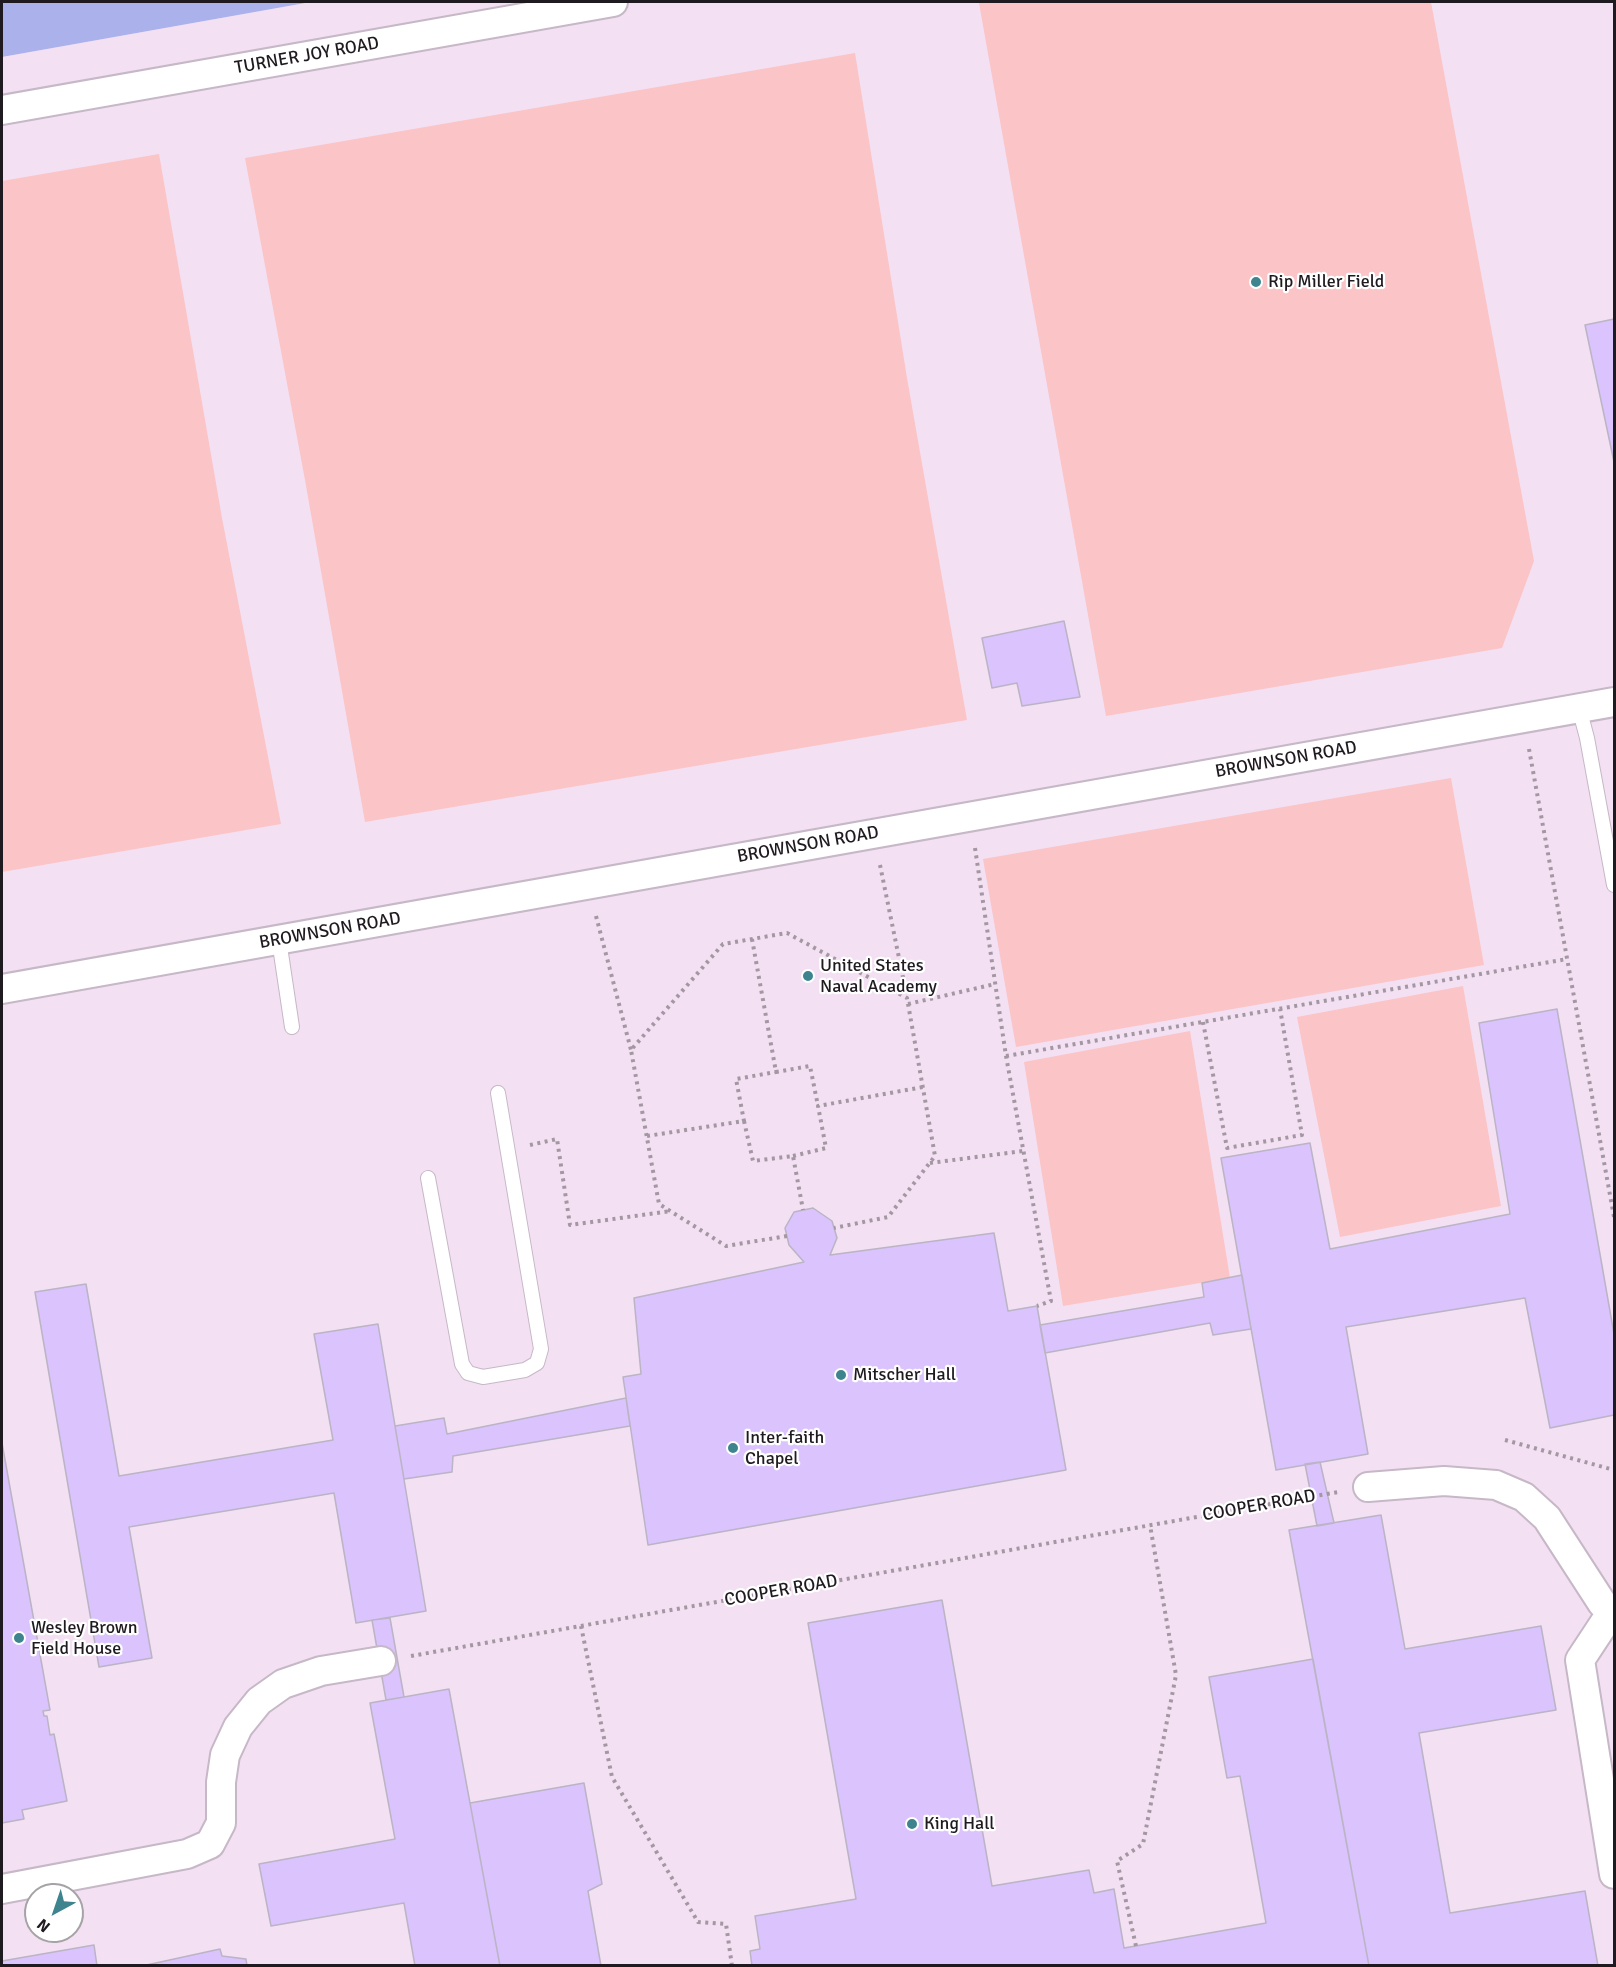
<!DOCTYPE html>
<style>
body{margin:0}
#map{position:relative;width:1616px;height:1967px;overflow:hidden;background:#fdeefc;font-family:Signika,sans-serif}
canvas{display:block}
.frame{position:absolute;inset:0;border:3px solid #1f1a1f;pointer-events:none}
.north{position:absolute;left:24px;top:1883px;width:60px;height:60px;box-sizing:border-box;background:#fff;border:2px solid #a5a3a5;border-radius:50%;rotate:220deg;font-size:16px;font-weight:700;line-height:24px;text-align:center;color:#1f1a1f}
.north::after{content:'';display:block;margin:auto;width:21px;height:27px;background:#3e848e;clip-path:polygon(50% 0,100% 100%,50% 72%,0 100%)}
</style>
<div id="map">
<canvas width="1616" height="1967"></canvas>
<div class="frame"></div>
<div class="north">N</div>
</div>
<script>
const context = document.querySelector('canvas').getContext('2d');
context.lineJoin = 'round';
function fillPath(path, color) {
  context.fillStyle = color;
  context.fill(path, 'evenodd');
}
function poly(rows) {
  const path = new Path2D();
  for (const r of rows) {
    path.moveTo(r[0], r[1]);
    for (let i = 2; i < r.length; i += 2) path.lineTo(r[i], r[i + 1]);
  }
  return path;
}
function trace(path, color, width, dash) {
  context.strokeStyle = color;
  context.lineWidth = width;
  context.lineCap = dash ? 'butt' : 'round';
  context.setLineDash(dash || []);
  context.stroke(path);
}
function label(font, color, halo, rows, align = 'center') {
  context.font = font + ' Signika,sans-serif';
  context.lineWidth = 4.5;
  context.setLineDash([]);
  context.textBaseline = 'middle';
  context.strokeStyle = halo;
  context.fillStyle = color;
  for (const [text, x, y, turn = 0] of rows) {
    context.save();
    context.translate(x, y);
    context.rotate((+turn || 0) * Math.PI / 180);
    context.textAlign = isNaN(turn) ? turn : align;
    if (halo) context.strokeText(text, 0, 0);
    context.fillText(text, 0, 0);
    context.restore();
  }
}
const built = poly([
 [311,2,1614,2,1614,1965,2,1966,2,57],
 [36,1895,72,1895,72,1931,36,1931]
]);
const green = poly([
 [986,2,1431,2,1534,561,1502,648,1106,716,979,3],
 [855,53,907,378,967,720,365,822,305,480,245,158],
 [159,154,222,518,281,824,2,872,2,181],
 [1451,778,1484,965,1016,1047,983,859],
 [1463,986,1501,1206,1340,1237,1297,1017],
 [1190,1031,1230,1278,1063,1306,1024,1062]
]);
const water = poly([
 [2,2,311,2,2,57]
]);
const building = poly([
 [1614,319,1614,462,1585,325,1614,319],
 [1064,621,1080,697,1022,706,1017,683,992,688,982,638,1064,621],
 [1557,1009,1614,1334,1614,1415,1550,1428,1525,1298,1346,1327,1368,1454,1276,1470,1221,1158,1310,1143,1330,1249,1510,1214,1479,1023,1557,1009],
 [813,1208,832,1221,837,1238,830,1255,994,1233,1008,1311,1037,1306,1066,1470,648,1545,623,1377,641,1374,634,1298,804,1262,789,1245,785,1228,794,1212,813,1208],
 [1242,1275,1251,1329,1213,1335,1210,1323,1045,1353,1040,1325,1204,1297,1202,1283,1242,1275],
 [86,1284,119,1476,333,1440,314,1334,378,1324,426,1611,356,1623,334,1493,129,1527,152,1658,99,1667,35,1292,86,1284],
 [626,1398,630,1426,453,1456,452,1472,404,1479,395,1426,444,1418,447,1434,626,1398],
 [2,1443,50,1710,43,1711,44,1716,47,1716,50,1735,54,1734,67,1801,22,1810,24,1819,2,1823,2,1443],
 [1320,1462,1334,1523,1317,1526,1305,1464,1320,1462],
 [1381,1515,1405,1649,1541,1626,1556,1710,1419,1733,1450,1913,1585,1891,1598,1966,1369,1966,1289,1530,1381,1515],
 [942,1600,992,1886,1089,1870,1094,1893,1114,1889,1124,1948,1266,1923,1240,1776,1227,1778,1209,1677,1313,1659,1369,1966,752,1966,750,1951,760,1949,755,1916,856,1899,808,1623,942,1600],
 [390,1618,404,1697,386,1700,372,1620,390,1618],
 [449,1689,500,1966,415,1966,404,1903,271,1926,259,1864,395,1839,370,1703,449,1689],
 [584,1783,602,1884,588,1891,601,1966,500,1966,470,1803,584,1783],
 [94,1945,97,1966,2,1966,2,1961,94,1945],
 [220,1949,222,1956,246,1959,247,1966,142,1966,220,1949]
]);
const path = poly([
 [1529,749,1614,1217],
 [975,848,1006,1056,1051,1301,1037,1306],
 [880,865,907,997],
 [596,916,631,1050],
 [752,939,776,1072,810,1066,818,1106],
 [908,1004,995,984],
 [1203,1022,1227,1148,1302,1135,1280,1009],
 [1006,1056,1567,959],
 [744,1121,753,1161,793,1156,803,1210],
 [647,1136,744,1121,736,1079,776,1072],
 [530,1145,557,1139,570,1225,671,1211],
 [793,1156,826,1148,818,1106,923,1087],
 [930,1163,1023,1151],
 [787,1236,726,1246,659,1204,631,1050,723,944,787,933,907,998,935,1156,888,1217,834,1228],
 [1505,1440,1614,1470],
 [581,1626,612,1777,698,1922,726,1924,732,1966],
 [411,1656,1338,1492],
 [1136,1946,1117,1861,1143,1844,1176,1675,1150,1525]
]);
const lane = poly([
 [1579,708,1587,738,1614,885],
 [279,940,292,1027],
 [428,1178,462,1364,468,1373,483,1377,525,1370,537,1363,541,1349,498,1093]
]);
const street = poly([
 [2,110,613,2],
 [2,989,1614,702],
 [1368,1487,1444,1481,1496,1485,1524,1497,1547,1518,1602,1603,1614,1616],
 [1611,1613,1580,1660,1614,1874],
 [2,1889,187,1854,210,1844,221,1823,221,1782,225,1755,238,1727,259,1701,283,1684,321,1671,381,1661]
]);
const markers = [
 [1256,282,6,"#3e848e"],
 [808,976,6,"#3e848e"],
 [841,1375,6,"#3e848e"],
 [733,1448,6,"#3e848e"],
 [19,1638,6,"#3e848e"],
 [912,1824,6,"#3e848e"]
];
const streetNames = [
 ["TURNER JOY ROAD",307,56,-10],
 ["BROWNSON ROAD",1286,760,-10],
 ["BROWNSON ROAD",808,845,-10],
 ["BROWNSON ROAD",330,931,-10],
 ["COOPER ROAD",1259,1506,-10],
 ["COOPER ROAD",781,1591,-10]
];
const poiNames = [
 ["Rip Miller Field",1268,282],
 ["United States",820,966],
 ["Naval Academy",820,987],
 ["Mitscher Hall",853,1375],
 ["Inter-faith",745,1438],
 ["Chapel",745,1459],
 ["Wesley Brown",31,1628],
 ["Field House",31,1649],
 ["King Hall",924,1824]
];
fillPath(built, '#f4e0f3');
fillPath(green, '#fbc4c6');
fillPath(water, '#abb1eb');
fillPath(building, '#dbc3fd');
trace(building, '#bab4c5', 1.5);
trace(lane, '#c6b8c6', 16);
trace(street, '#c6b8c6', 32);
trace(path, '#a398a2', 4, [3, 4.5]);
trace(lane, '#fff', 14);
trace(street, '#fff', 28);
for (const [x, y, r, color] of markers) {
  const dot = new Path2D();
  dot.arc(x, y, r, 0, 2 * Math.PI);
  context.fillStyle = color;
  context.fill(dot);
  trace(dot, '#fff', 2);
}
label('18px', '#1f1a1f', '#fff', streetNames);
label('18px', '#1f1a1f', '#fff', poiNames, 'left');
</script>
